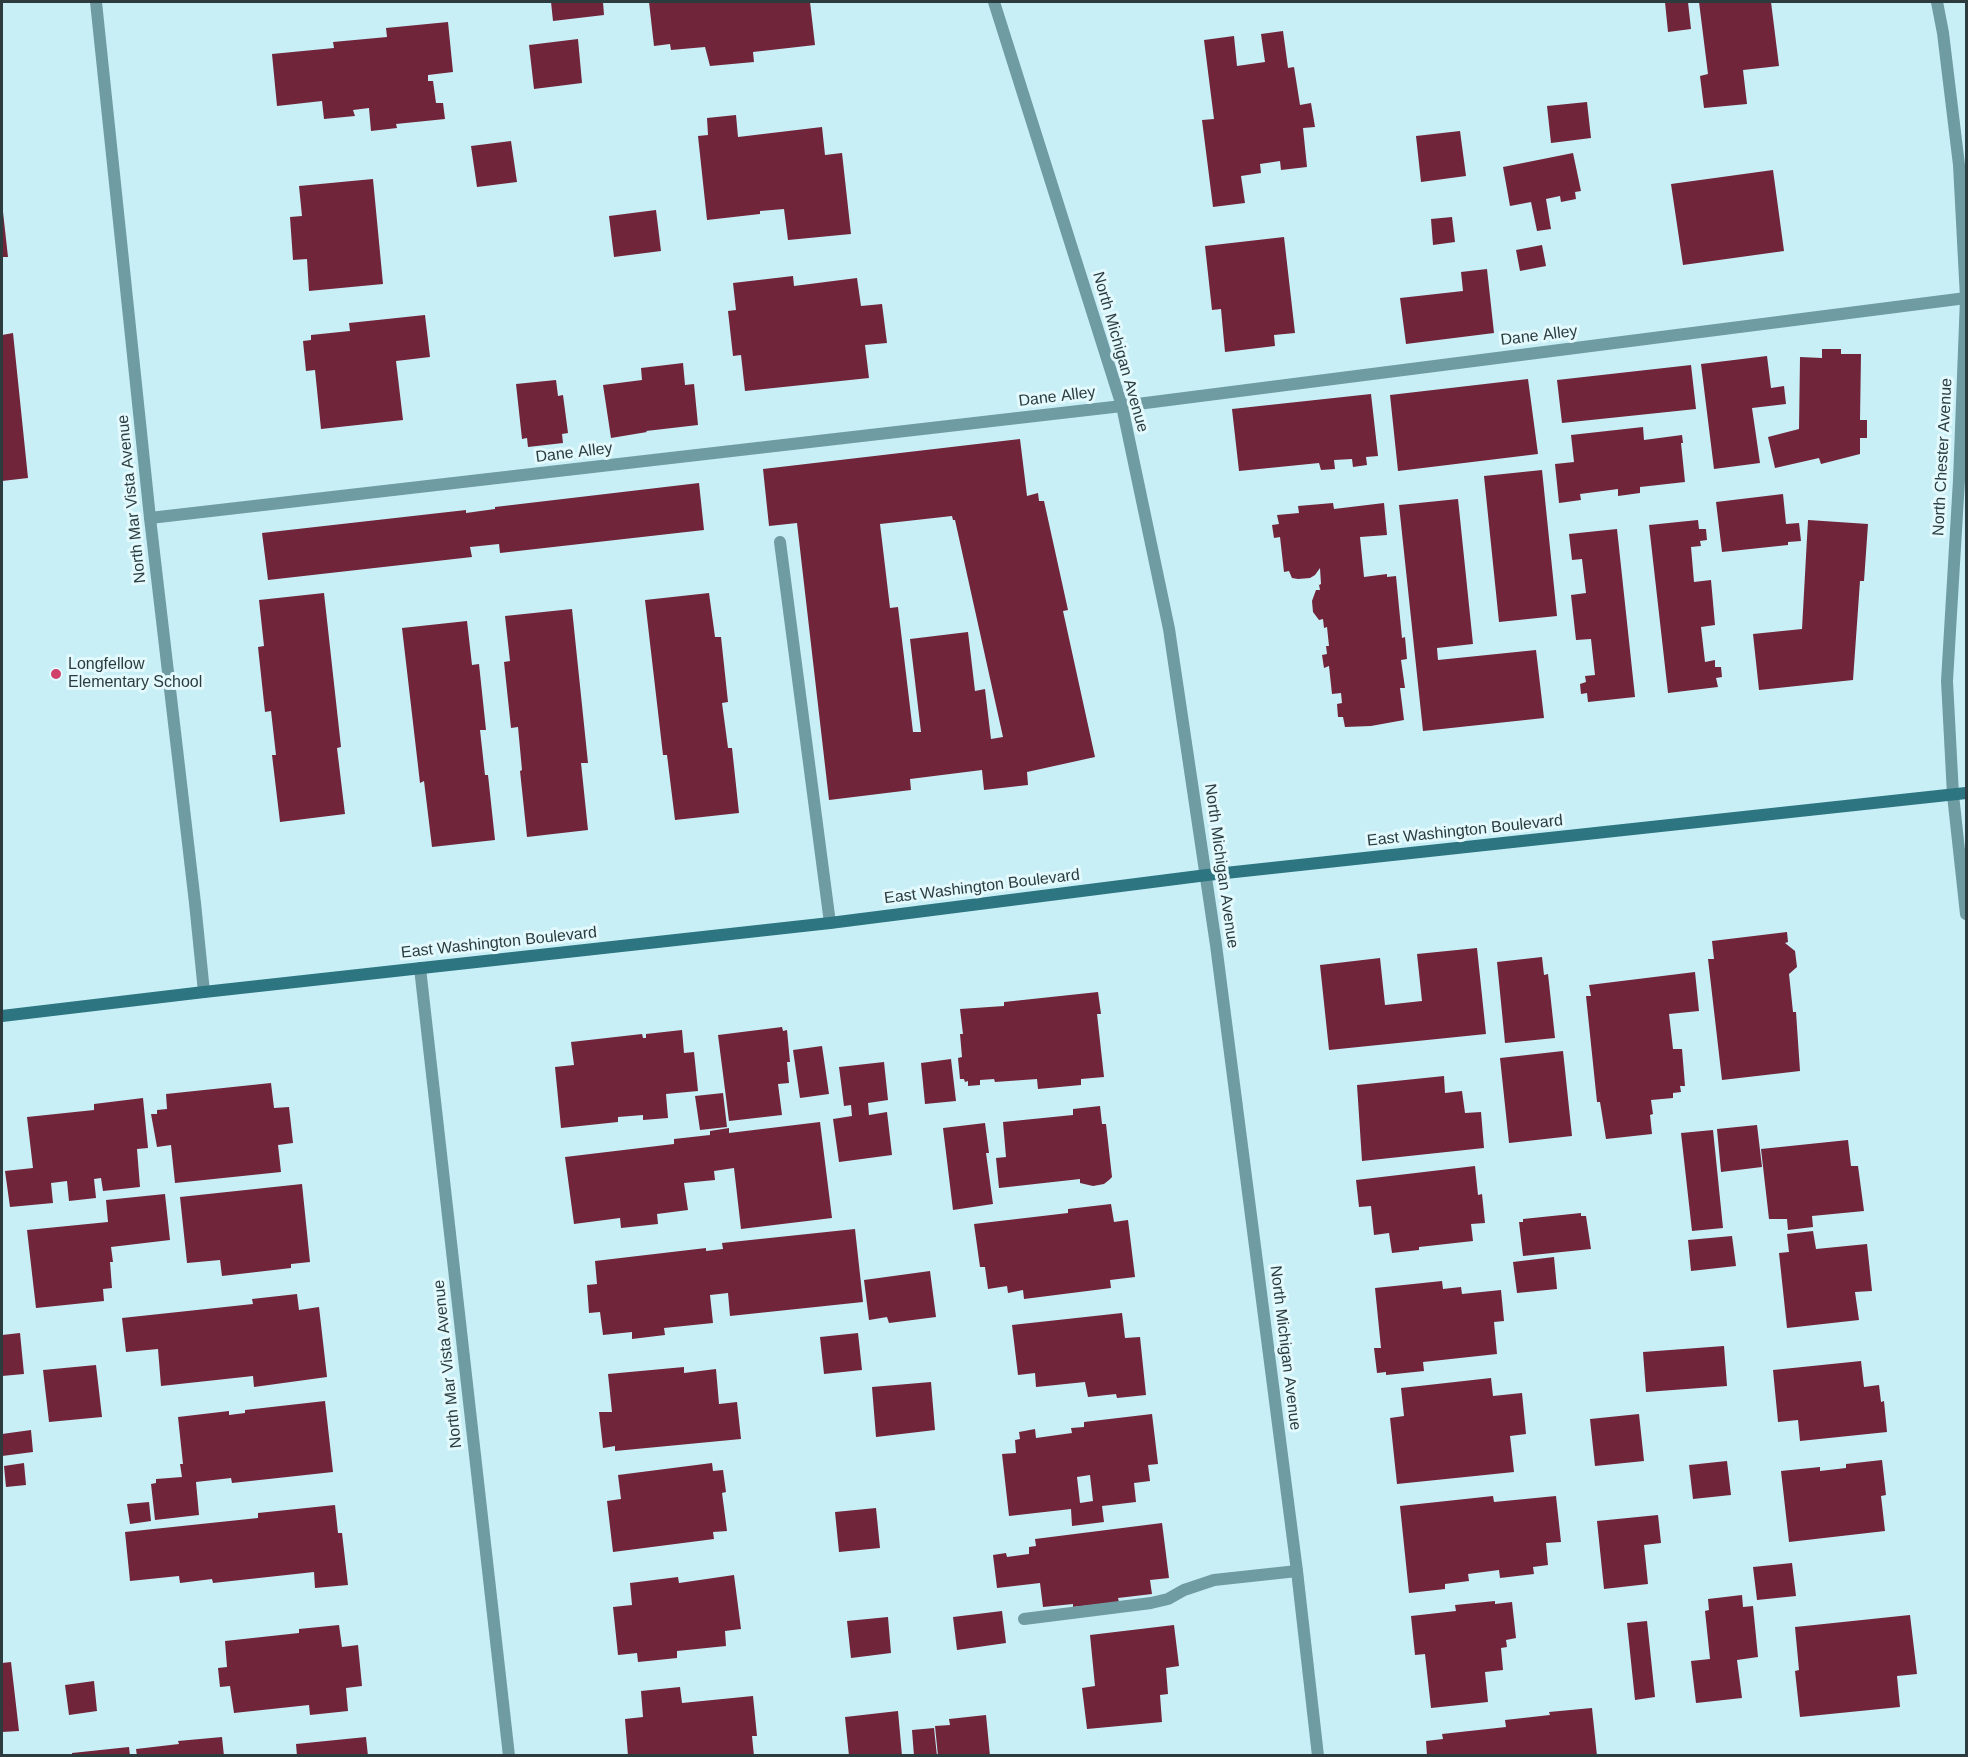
<!DOCTYPE html>
<style>
body{margin:0}
#map{position:relative;width:1968px;height:1757px;overflow:hidden;background:#c8eff6;font-family:Helvetica,sans-serif}
canvas{display:block}
.frame{position:absolute;inset:0;border:3px solid #2c3c3e;pointer-events:none}
</style>
<div id="map">
<canvas width="1968" height="1757"></canvas>
<div class="frame"></div>
</div>
<script>
const context = document.querySelector('canvas').getContext('2d');
context.lineJoin = 'round';
function fillPath(path, color) {
  context.fillStyle = color;
  context.fill(path, 'evenodd');
}
function poly(rows) {
  const path = new Path2D();
  for (const r of rows) {
    path.moveTo(r[0], r[1]);
    for (let i = 2; i < r.length; i += 2) path.lineTo(r[i], r[i + 1]);
  }
  return path;
}
function trace(path, color, width, dash) {
  context.strokeStyle = color;
  context.lineWidth = width;
  context.lineCap = dash ? 'butt' : 'round';
  context.setLineDash(dash || []);
  context.stroke(path);
}
function label(font, color, halo, rows, align = 'center') {
  context.font = font + ' Helvetica,sans-serif';
  context.lineWidth = 6;
  context.setLineDash([]);
  context.textBaseline = 'middle';
  context.strokeStyle = halo;
  context.fillStyle = color;
  for (const [text, x, y, turn = 0] of rows) {
    context.save();
    context.translate(x, y);
    context.rotate((+turn || 0) * Math.PI / 180);
    context.textAlign = isNaN(turn) ? turn : align;
    if (halo) context.strokeText(text, 0, 0);
    context.fillText(text, 0, 0);
    context.restore();
  }
}
const building = poly([
 [551,2,603,2,604,15,553,21],
 [649,2,810,2,815,45,753,52,754,62,710,66,705,47,671,50,670,44,654,46],
 [1665,2,1688,2,1691,29,1668,32],
 [1699,2,1771,2,1779,66,1743,70,1747,104,1704,108,1700,76,1708,74],
 [448,22,453,72,428,75,428,81,433,81,436,103,443,103,445,119,396,124,397,128,371,131,369,108,353,110,355,116,324,119,322,101,277,106,272,54,334,48,333,42,387,37,386,28],
 [1283,31,1288,68,1294,67,1300,105,1311,103,1315,127,1303,128,1307,167,1281,170,1280,161,1260,164,1261,173,1241,176,1245,203,1213,207,1202,120,1214,119,1204,40,1234,36,1237,66,1265,62,1261,34],
 [578,39,582,83,534,89,529,45],
 [1587,102,1591,138,1551,143,1547,106],
 [736,115,738,137,822,127,825,155,842,153,851,234,788,240,784,209,760,211,760,214,707,220,698,136,708,135,707,118],
 [1460,131,1466,176,1421,182,1416,136],
 [511,141,517,182,477,187,471,146],
 [1573,153,1581,191,1575,192,1576,199,1561,202,1560,196,1546,199,1551,229,1537,231,1531,202,1510,206,1503,167],
 [1773,170,1784,251,1683,265,1671,184],
 [373,179,383,284,309,291,307,259,293,260,290,217,302,216,299,186],
 [656,210,661,251,614,257,609,216],
 [3,212,8,257,2,257,2,213],
 [1452,217,1455,242,1433,245,1431,219],
 [1284,237,1295,333,1274,335,1275,346,1225,352,1221,309,1212,310,1205,246],
 [1542,245,1546,266,1520,271,1516,250],
 [1487,269,1494,333,1406,344,1400,298,1463,291,1461,272],
 [793,276,794,286,857,278,861,306,882,304,887,343,865,345,869,378,745,391,741,355,733,356,728,311,736,310,733,283],
 [425,315,430,357,396,361,403,420,321,429,315,370,306,371,303,341,311,340,311,335,350,331,349,323],
 [13,333,28,478,2,481,2,335],
 [1822,349,1841,349,1841,354,1861,354,1860,420,1867,420,1867,438,1860,438,1860,454,1821,464,1819,458,1775,468,1768,437,1799,429,1800,357,1822,358],
 [1767,356,1771,388,1784,386,1786,404,1752,408,1760,463,1714,469,1701,364],
 [683,363,685,385,694,384,698,425,646,431,647,432,611,438,603,385,642,380,641,368],
 [1691,365,1696,409,1562,423,1557,380],
 [1528,379,1538,454,1398,471,1390,395],
 [556,380,558,396,563,395,568,433,562,434,563,443,528,447,527,438,522,439,516,384],
 [1371,394,1378,456,1366,457,1367,465,1353,467,1352,459,1334,460,1335,469,1321,470,1319,463,1239,471,1232,409],
 [1643,427,1644,440,1682,435,1683,443,1681,443,1685,482,1640,487,1640,493,1618,496,1618,489,1580,494,1581,500,1559,503,1555,464,1574,462,1571,435],
 [1020,439,1027,496,1038,493,1039,501,1044,501,1068,610,1063,611,1095,757,1027,772,1028,785,984,790,982,770,910,779,911,790,829,800,797,523,769,526,763,469],
 [952,516,953,520,955,520,1003,737,991,739,985,689,975,691,968,632,910,639,921,732,913,732,898,607,890,608,880,524],
 [1542,470,1557,616,1499,622,1484,476],
 [699,483,704,530,500,553,499,544,470,547,472,557,268,580,262,533,466,510,466,513,495,509,495,507],
 [1783,494,1786,524,1799,523,1801,541,1788,542,1788,545,1722,552,1716,502],
 [1458,499,1473,644,1437,648,1438,660,1536,650,1544,718,1423,731,1399,505],
 [1333,503,1334,509,1384,503,1387,535,1360,537,1364,577,1387,574,1387,577,1396,576,1402,638,1405,637,1407,659,1401,660,1405,688,1400,688,1404,720,1371,726,1345,727,1343,717,1338,717,1337,704,1342,703,1341,693,1332,694,1329,666,1324,668,1322,655,1327,654,1326,646,1329,646,1327,627,1324,628,1323,619,1319,620,1313,612,1312,601,1316,590,1320,590,1319,585,1321,584,1320,568,1315,575,1310,578,1298,579,1292,578,1289,571,1284,572,1280,537,1274,538,1272,525,1279,524,1277,515,1299,513,1298,506],
 [1698,520,1699,529,1706,529,1707,540,1700,541,1701,546,1691,547,1694,582,1711,580,1715,625,1701,627,1705,662,1715,660,1715,667,1721,667,1722,677,1716,678,1718,687,1668,693,1649,525],
 [1808,520,1868,524,1864,581,1860,581,1853,680,1759,690,1753,634,1802,629],
 [1617,529,1635,697,1588,702,1587,693,1581,694,1580,684,1586,682,1585,676,1595,675,1591,639,1576,640,1571,595,1586,593,1582,559,1572,560,1569,534],
 [324,593,341,747,337,748,345,814,280,822,272,755,276,755,271,711,265,712,258,647,264,646,259,600],
 [709,593,715,637,721,637,728,702,722,703,728,748,732,748,739,813,675,820,667,755,663,755,645,600],
 [572,609,588,763,581,763,588,830,527,837,520,771,522,770,518,727,511,728,504,662,510,661,505,616],
 [467,621,472,665,479,664,486,730,480,730,485,775,488,775,495,840,432,847,424,781,420,783,402,628],
 [1787,932,1788,942,1785,943,1795,951,1797,967,1789,974,1793,1012,1796,1012,1800,1071,1722,1080,1708,959,1714,959,1712,941],
 [1477,948,1486,1034,1329,1050,1320,965,1380,958,1385,1005,1422,1001,1417,954],
 [1542,957,1544,975,1548,974,1555,1038,1505,1043,1497,962],
 [1695,972,1699,1011,1669,1014,1673,1049,1682,1049,1685,1086,1680,1086,1681,1092,1673,1093,1673,1098,1651,1100,1653,1114,1650,1115,1652,1134,1606,1139,1600,1102,1597,1102,1586,996,1591,996,1589,985],
 [1098,992,1101,1014,1097,1014,1104,1077,1081,1079,1081,1085,1038,1089,1037,1079,995,1082,994,1079,980,1080,980,1085,968,1086,968,1081,965,1082,964,1079,960,1079,958,1058,962,1057,960,1034,963,1034,960,1009,1004,1006,1004,1002],
 [782,1027,783,1031,787,1030,790,1062,787,1062,789,1083,778,1084,782,1115,729,1121,718,1035],
 [682,1030,684,1053,694,1052,698,1091,666,1094,668,1118,643,1120,643,1115,618,1117,618,1122,561,1128,555,1067,574,1065,571,1042,642,1034,643,1038,646,1038,646,1034],
 [822,1046,829,1094,800,1098,793,1050],
 [1563,1051,1572,1136,1509,1143,1500,1058],
 [951,1059,956,1101,925,1104,921,1063],
 [884,1062,888,1100,868,1103,869,1115,887,1112,892,1155,839,1162,833,1119,852,1116,851,1105,844,1106,839,1067],
 [1444,1076,1445,1093,1462,1091,1465,1113,1481,1112,1484,1148,1362,1161,1357,1085],
 [271,1083,274,1108,289,1107,293,1143,278,1145,281,1172,175,1183,171,1145,157,1147,151,1114,157,1114,157,1110,167,1109,166,1094],
 [723,1093,727,1127,700,1130,695,1096],
 [143,1098,148,1148,137,1149,140,1187,103,1191,101,1178,94,1179,96,1198,69,1201,67,1181,51,1183,53,1203,10,1207,5,1171,33,1168,27,1117,94,1110,94,1104],
 [1100,1106,1102,1124,1106,1124,1112,1177,1109,1180,1104,1184,1093,1186,1080,1183,1080,1179,999,1188,996,1158,1006,1157,1003,1122,1073,1115,1073,1109],
 [820,1122,832,1218,741,1229,734,1168,714,1171,715,1180,684,1183,688,1210,657,1214,658,1224,621,1228,620,1218,574,1224,565,1157,674,1144,674,1139,710,1135,710,1131,729,1128,729,1133],
 [985,1123,989,1153,986,1153,993,1204,953,1210,943,1128],
 [1757,1125,1762,1167,1721,1172,1717,1129],
 [1713,1130,1723,1228,1692,1231,1681,1133],
 [1848,1140,1851,1166,1858,1166,1864,1211,1812,1216,1813,1227,1788,1230,1787,1219,1769,1219,1761,1149],
 [1475,1166,1478,1195,1482,1194,1485,1223,1471,1224,1473,1241,1419,1247,1419,1250,1392,1253,1389,1233,1374,1235,1371,1206,1359,1207,1356,1180],
 [302,1184,310,1262,291,1264,291,1268,222,1276,220,1260,187,1263,180,1197],
 [165,1194,170,1240,111,1247,113,1262,110,1262,112,1288,103,1289,104,1301,36,1308,27,1230,108,1222,106,1200],
 [1111,1204,1114,1222,1128,1220,1135,1277,1110,1280,1111,1288,1024,1299,1023,1290,1008,1293,1007,1286,988,1289,985,1267,980,1267,974,1224,1068,1213,1068,1209],
 [1581,1213,1581,1216,1586,1216,1591,1249,1523,1256,1519,1222,1523,1222,1523,1219],
 [855,1229,863,1302,730,1316,728,1293,710,1295,713,1323,664,1328,665,1335,632,1339,632,1332,603,1335,600,1312,589,1313,587,1285,597,1284,595,1261,706,1248,706,1251,723,1249,722,1243],
 [1813,1231,1816,1249,1867,1244,1872,1291,1855,1292,1859,1320,1787,1328,1779,1253,1789,1252,1787,1234],
 [1732,1236,1736,1266,1691,1271,1688,1240],
 [1554,1257,1557,1289,1517,1293,1513,1262],
 [930,1271,936,1317,889,1323,887,1317,869,1320,864,1280],
 [1442,1281,1443,1289,1461,1287,1462,1294,1501,1290,1504,1321,1494,1322,1497,1354,1423,1362,1424,1371,1386,1375,1386,1372,1377,1373,1374,1348,1381,1348,1375,1288],
 [297,1294,299,1310,319,1307,327,1377,254,1387,253,1376,161,1386,158,1349,126,1352,122,1318,253,1304,252,1299],
 [1122,1313,1125,1338,1140,1337,1146,1395,1117,1398,1116,1394,1088,1397,1085,1382,1036,1387,1035,1373,1018,1375,1012,1325],
 [20,1333,24,1374,2,1376,2,1335],
 [858,1333,862,1370,824,1374,820,1337],
 [1724,1346,1727,1386,1646,1392,1643,1352],
 [1861,1361,1864,1387,1879,1385,1881,1402,1884,1401,1887,1432,1800,1441,1798,1420,1778,1422,1773,1370],
 [96,1365,102,1417,49,1422,43,1370],
 [684,1367,684,1373,716,1369,719,1404,737,1402,741,1439,615,1451,615,1446,603,1448,599,1412,612,1412,608,1374],
 [1491,1378,1493,1396,1522,1393,1526,1434,1510,1436,1514,1472,1397,1484,1390,1418,1404,1416,1401,1388],
 [931,1382,935,1430,876,1437,872,1387],
 [325,1401,333,1472,232,1483,231,1478,196,1482,199,1515,155,1520,151,1484,156,1483,156,1479,182,1477,180,1464,183,1464,178,1417,229,1411,229,1415,245,1413,245,1410],
 [1152,1414,1158,1464,1148,1465,1150,1481,1134,1483,1136,1502,1102,1506,1104,1522,1072,1526,1071,1509,1009,1516,1002,1454,1016,1453,1015,1440,1020,1439,1019,1432,1035,1429,1036,1438,1072,1433,1071,1428,1084,1427,1084,1422],
 [1090,1475,1093,1501,1080,1503,1077,1477],
 [1639,1414,1644,1461,1595,1466,1590,1419],
 [31,1430,33,1452,2,1456,2,1434],
 [1882,1460,1886,1495,1881,1496,1885,1531,1789,1542,1781,1471,1820,1467,1820,1471,1846,1468,1846,1464],
 [1727,1461,1731,1495,1693,1499,1689,1465],
 [24,1463,26,1485,6,1487,4,1466],
 [712,1463,713,1471,723,1470,726,1492,722,1493,727,1531,713,1532,714,1539,613,1552,607,1501,621,1499,618,1475],
 [1493,1496,1494,1502,1556,1496,1561,1542,1546,1543,1548,1565,1533,1567,1534,1574,1500,1578,1499,1570,1468,1574,1469,1581,1445,1584,1445,1589,1409,1593,1400,1506],
 [149,1502,151,1521,130,1524,127,1504],
 [335,1505,338,1533,342,1533,348,1585,315,1588,314,1572,213,1583,212,1579,180,1583,179,1576,130,1581,125,1532,258,1518,258,1513],
 [876,1508,880,1548,839,1552,835,1512],
 [1658,1515,1661,1543,1644,1545,1648,1584,1604,1589,1597,1521],
 [1162,1523,1169,1578,1150,1580,1152,1594,1118,1598,1119,1602,1073,1607,1073,1604,1043,1607,1040,1583,997,1588,993,1555,1006,1553,1007,1557,1029,1554,1029,1547,1036,1546,1035,1539],
 [1792,1563,1796,1596,1757,1600,1753,1567],
 [734,1575,741,1629,725,1631,726,1646,677,1651,677,1658,638,1662,637,1653,618,1655,613,1607,632,1605,630,1583,678,1577,679,1583],
 [1742,1595,1743,1607,1753,1606,1758,1657,1737,1660,1742,1698,1696,1703,1691,1661,1710,1659,1705,1611,1709,1610,1708,1599],
 [1495,1601,1495,1604,1512,1602,1516,1638,1506,1640,1507,1647,1501,1648,1503,1670,1485,1672,1488,1702,1431,1708,1425,1654,1415,1655,1411,1616,1456,1611,1455,1605],
 [1002,1611,1006,1643,957,1650,953,1617],
 [1910,1615,1917,1674,1897,1676,1900,1707,1800,1717,1795,1671,1799,1670,1795,1627],
 [888,1617,891,1653,851,1658,847,1621],
 [1647,1621,1655,1697,1635,1700,1627,1623],
 [339,1625,342,1647,358,1645,362,1686,346,1688,348,1711,310,1715,309,1705,234,1713,230,1686,220,1687,218,1668,227,1667,225,1641,299,1633,299,1629],
 [1174,1625,1179,1666,1166,1668,1168,1694,1160,1695,1162,1722,1087,1729,1082,1688,1095,1686,1090,1635],
 [11,1662,19,1731,2,1732,2,1663],
 [94,1681,97,1711,69,1715,65,1685],
 [680,1687,682,1703,753,1696,757,1736,752,1736,754,1756,628,1756,625,1719,643,1717,641,1691],
 [1592,1708,1597,1756,1427,1756,1426,1741,1443,1739,1442,1734,1506,1727,1505,1720,1550,1715,1549,1712],
 [898,1711,902,1756,849,1756,845,1717],
 [986,1715,990,1756,938,1756,935,1726,950,1725,949,1719],
 [934,1728,937,1756,914,1756,912,1730],
 [222,1737,224,1756,137,1756,136,1749,179,1744,178,1741],
 [366,1737,368,1756,297,1756,296,1744],
 [129,1747,130,1756,72,1756,72,1753]
]);
const lane = poly([
 [150,518,1122,406,1966,298],
 [780,542,830,923],
 [1024,1619,1151,1603,1168,1599,1184,1590,1214,1580,1297,1571]
]);
const street = poly([
 [96,2,150,518,195,903,204,992],
 [994,2,1122,406,1169,629,1216,945,1297,1571,1318,1756],
 [1937,2,1943,33,1959,165,1966,298,1959,480,1947,681,1953,795,1966,914],
 [420,968,509,1756]
]);
const secondary = poly([
 [2,1016,204,992,830,923,1207,875,1966,793]
]);
const markers = [
 [56,674,6,"#cf416b"]
];
const streetNames = [
 ["Dane Alley",1539,336,-7],
 ["North Michigan Avenue",1120,352,74],
 ["Dane Alley",1057,397,-7],
 ["Dane Alley",574,453,-7],
 ["North Chester Avenue",1943,457,-87],
 ["North Mar Vista Avenue",132,499,-96],
 ["East Washington Boulevard",1465,831,-6],
 ["North Michigan Avenue",1221,866,82],
 ["East Washington Boulevard",982,887,-7],
 ["East Washington Boulevard",499,943,-6],
 ["North Michigan Avenue",1285,1348,83],
 ["North Mar Vista Avenue",448,1364,-96]
];
const poiNames = [
 ["Longfellow",68,665],
 ["Elementary School",68,683]
];
fillPath(building, '#70253a');
trace(lane, '#6f9ba2', 12);
trace(street, '#6f9ba2', 12);
trace(secondary, '#2c7581', 12);
for (const [x, y, r, color] of markers) {
  const dot = new Path2D();
  dot.arc(x, y, r, 0, 2 * Math.PI);
  context.fillStyle = color;
  context.fill(dot);
  trace(dot, '#e2f9fd', 2);
}
label('16px', '#2c3c3e', '#e2f9fd', streetNames);
label('16px', '#2c3c3e', '#e2f9fd', poiNames, 'left');
</script>
